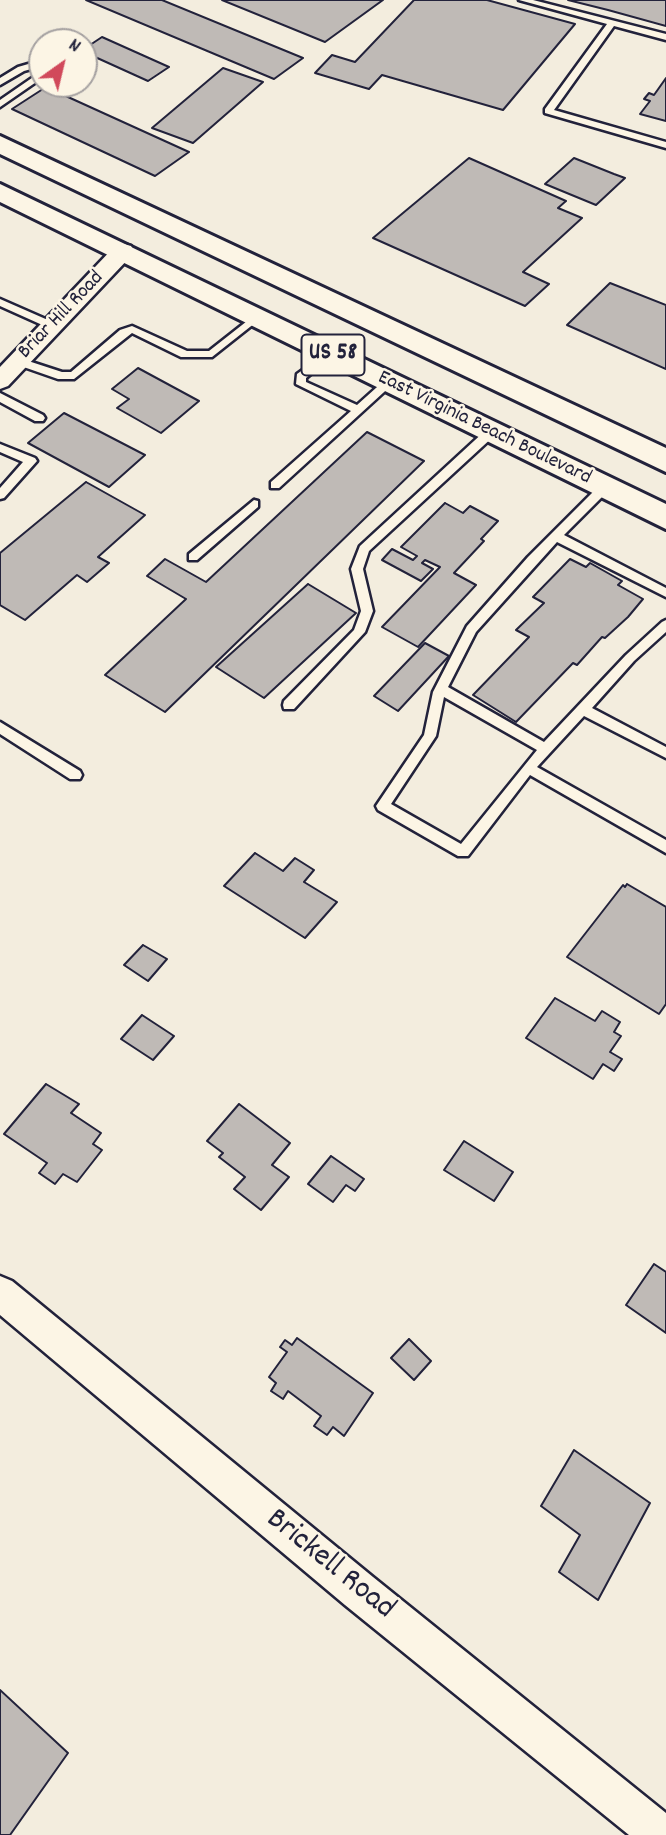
<!DOCTYPE html>
<style>
body{margin:0}
#map{position:relative;width:666px;height:1835px;overflow:hidden;background:#f3edde;font-family:Dekko,sans-serif}
canvas{display:block}
.north{position:absolute;left:28px;top:28px;width:70px;height:70px;box-sizing:border-box;background:#fcf5e5;border:2px solid #a5a1a1;border-radius:50%;rotate:34deg;font-size:19px;font-weight:700;line-height:28px;text-align:center;color:#22223b}
.north::after{content:'';display:block;margin:auto;width:24px;height:32px;background:#d1495b;clip-path:polygon(50% 0,100% 100%,50% 72%,0 100%)}
</style>
<div id="map">
<canvas width="666" height="1835"></canvas>
<div class="north">N</div>
</div>
<script>
const context = document.querySelector('canvas').getContext('2d');
context.lineJoin = 'round';
function fillPath(path, color) {
  context.fillStyle = color;
  context.fill(path, 'evenodd');
}
function poly(rows) {
  const path = new Path2D();
  for (const r of rows) {
    path.moveTo(r[0], r[1]);
    for (let i = 2; i < r.length; i += 2) path.lineTo(r[i], r[i + 1]);
  }
  return path;
}
function trace(path, color, width, dash) {
  context.strokeStyle = color;
  context.lineWidth = width;
  context.lineCap = dash ? 'butt' : 'round';
  context.setLineDash(dash || []);
  context.stroke(path);
}
function label(font, color, halo, rows, align = 'center') {
  context.font = font + ' Dekko,sans-serif';
  context.lineWidth = 5;
  context.setLineDash([]);
  context.textBaseline = 'middle';
  context.strokeStyle = halo;
  context.fillStyle = color;
  for (const [text, x, y, turn = 0] of rows) {
    context.save();
    context.translate(x, y);
    context.rotate((+turn || 0) * Math.PI / 180);
    context.textAlign = isNaN(turn) ? turn : align;
    if (halo) context.strokeText(text, 0, 0);
    context.fillText(text, 0, 0);
    context.restore();
  }
}
const building = poly([
 [86,0,162,0,303,58,274,79,86,0],
 [222,0,383,0,325,42,222,0],
 [414,0,487,0,575,24,503,110,382,75,369,89,315,73,332,55,355,62,414,0],
 [568,0,666,0,666,26,608,10,568,0],
 [102,37,169,67,148,81,84,52,84,49,102,37],
 [223,68,263,82,193,143,152,128,223,68],
 [666,78,666,121,640,114,650,101,644,99,649,93,654,95,666,78],
 [46,87,189,152,155,176,12,109,46,87],
 [469,158,566,201,558,208,582,218,523,272,549,284,525,306,373,238,469,158],
 [574,158,614,174,625,178,596,205,545,184,574,158],
 [610,283,666,305,666,369,567,325,610,283],
 [138,368,199,401,161,433,117,408,129,399,112,389,138,368],
 [64,413,145,455,109,487,28,443,64,413],
 [367,432,424,461,165,712,105,675,186,599,147,576,165,559,206,582,367,432],
 [86,482,145,515,98,557,109,563,87,582,77,575,25,620,0,605,0,553,86,482],
 [445,503,463,513,470,506,498,521,481,539,484,541,454,573,476,585,418,647,382,627,440,567,425,560,422,563,433,569,421,581,382,560,392,549,413,560,417,556,401,547,445,503],
 [570,559,586,567,590,563,622,581,618,585,643,599,628,617,605,638,602,637,577,665,573,663,516,722,473,695,529,637,516,630,544,603,533,597,570,559],
 [308,584,356,613,264,698,216,667,308,584],
 [425,643,449,656,398,711,374,696,425,643],
 [255,853,283,871,295,858,314,870,304,882,337,902,305,938,224,886,255,853],
 [627,884,666,907,666,1004,659,1014,567,957,623,885,625,887,627,884],
 [143,945,167,959,148,981,124,965,143,945],
 [555,998,595,1021,602,1011,620,1022,614,1032,621,1036,610,1052,622,1059,614,1071,603,1064,593,1079,526,1038,555,998],
 [142,1015,174,1036,153,1060,121,1039,142,1015],
 [46,1084,79,1104,71,1113,101,1133,93,1144,102,1150,77,1182,63,1174,55,1184,39,1173,47,1163,4,1134,46,1084],
 [239,1104,290,1143,272,1165,289,1177,261,1210,234,1189,245,1177,219,1157,223,1153,207,1141,239,1104],
 [464,1141,513,1172,494,1201,444,1170,464,1141],
 [331,1156,364,1179,355,1191,346,1185,333,1202,308,1184,331,1156],
 [654,1264,666,1272,666,1333,626,1305,654,1264],
 [297,1338,373,1393,344,1436,333,1427,327,1435,314,1426,321,1416,288,1391,283,1399,271,1391,276,1383,269,1377,287,1352,280,1347,285,1340,292,1345,297,1338],
 [409,1339,431,1361,414,1380,391,1358,409,1339],
 [574,1450,650,1503,598,1600,559,1572,580,1535,541,1506,574,1450],
 [0,1690,68,1753,10,1835,0,1835,0,1690]
]);
const service = poly([
 [519,0,533,0,666,34,666,40,614,26,554,110,666,142,666,148,545,113,545,109,607,24,519,0],
 [42,60,42,66,24,71,0,85,0,78,18,67,42,60],
 [42,71,42,78,0,107,0,100,42,71],
 [0,299,57,324,58,326,57,328,49,328,0,306,0,299],
 [256,314,260,315,260,319,212,357,181,357,132,333,74,379,58,379,15,364,14,362,19,358,62,372,71,372,120,330,132,326,187,351,209,351,256,314],
 [330,350,334,351,334,355,306,378,306,382,357,405,386,379,394,379,395,382,279,488,271,488,271,482,351,411,296,384,297,374,330,350],
 [0,393,43,415,45,418,43,421,35,421,0,402,0,393],
 [491,428,497,432,495,435,369,551,363,569,373,611,365,632,294,709,284,709,283,705,284,701,354,630,361,611,351,569,360,546,487,429,491,428],
 [0,444,35,458,37,461,4,498,0,499,0,488,23,462,0,452,0,444],
 [604,484,608,485,608,491,564,535,666,588,666,597,557,542,476,632,448,687,544,742,626,655,662,622,666,620,666,632,634,661,592,708,666,747,666,758,584,716,537,767,666,840,666,853,530,775,468,856,458,856,378,810,376,806,424,735,433,692,467,626,528,557,600,485,604,484],
 [444,697,537,750,461,844,391,804,436,736,444,697],
 [254,500,258,501,258,507,197,560,189,560,189,554,254,500],
 [0,722,80,771,82,775,80,779,70,779,0,734,0,722]
]);
const minor = poly([
 [123,244,131,246,134,251,131,256,8,386,0,389,0,367,115,246,123,244],
 [0,1276,12,1281,373,1577,666,1813,666,1835,629,1835,345,1605,0,1315,0,1276]
]);
const primary = poly([
 [0,136,666,448,666,472,0,154,0,136],
 [0,184,666,504,666,529,0,202,0,184]
]);
const farStreetnames = [
 ["Briar Hill Road",62,316,-46],
 ["East Virginia Beach Boulevard",484,429,26]
];
const shields = [
 [333,355,63]
];
const shieldNames = [
 ["US 58",333,355]
];
const nearStreetnames = [
 ["Brickell Road",329,1566,39]
];
fillPath(building, '#bfbab6');
trace(building, '#22223b', 2);
trace(service, '#22223b', 5);
trace(minor, '#22223b', 5);
trace(primary, '#22223b', 6);
fillPath(service, '#fcf5e5');
fillPath(minor, '#fcf5e5');
fillPath(primary, '#fcf5e5');
label('21px', '#22223b', '#fcf5e5', farStreetnames);
for (const [x, y, w] of shields) {
  const box = new Path2D();
  box.roundRect(x - w / 2, y - 20.5, w, 41, 5);
  context.fillStyle = '#fcf5e5';
  context.fill(box);
  trace(box, '#22223b', 2);
}
label('bold 24px', '#22223b', null, shieldNames);
label('32px', '#22223b', '#fcf5e5', nearStreetnames);
</script>
